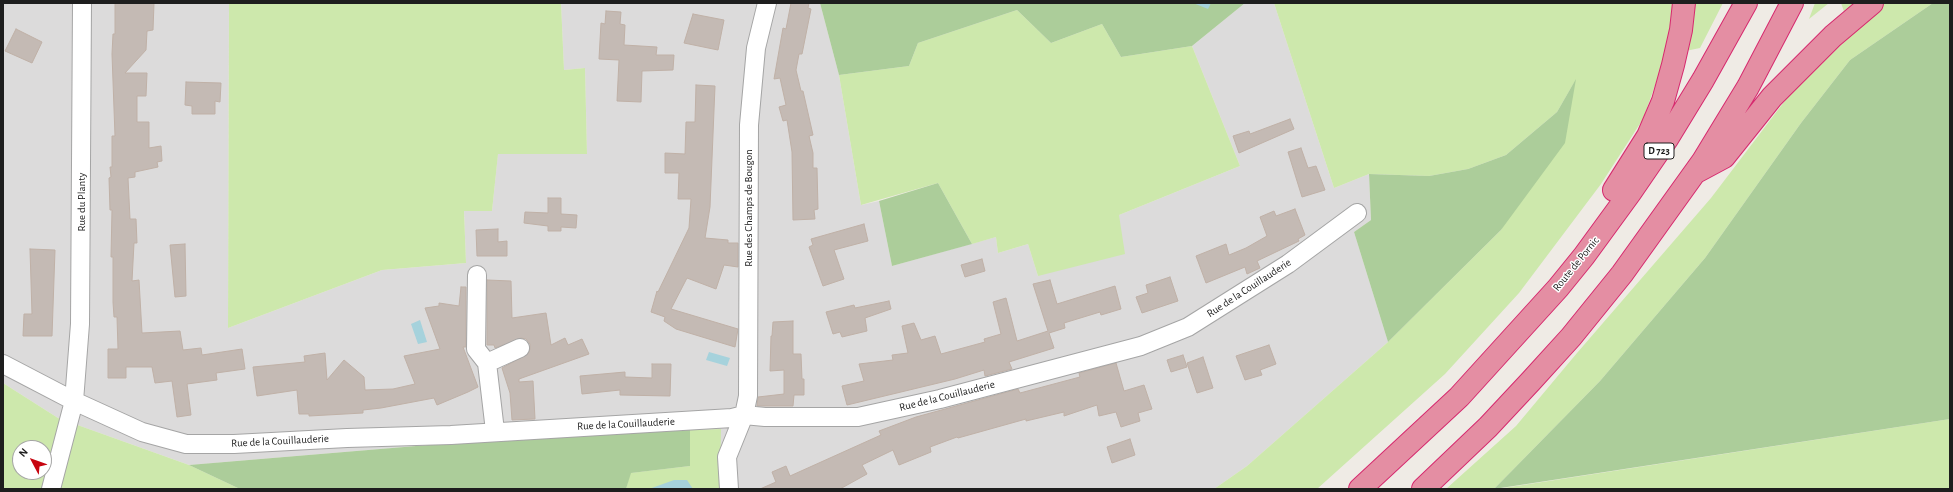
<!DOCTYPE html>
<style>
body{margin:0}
#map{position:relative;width:1953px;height:492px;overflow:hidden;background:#efebe5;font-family:"Alegreya Sans",sans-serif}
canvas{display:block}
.frame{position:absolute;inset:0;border:4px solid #1e1e1e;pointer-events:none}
.north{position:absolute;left:12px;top:440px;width:40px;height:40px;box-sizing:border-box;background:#fff;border:1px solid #a5a5a5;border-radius:50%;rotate:311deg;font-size:11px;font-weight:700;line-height:16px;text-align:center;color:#1e1e1e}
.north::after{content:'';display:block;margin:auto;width:14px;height:18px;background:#c70510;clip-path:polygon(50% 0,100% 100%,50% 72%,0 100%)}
</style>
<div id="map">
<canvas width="1953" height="492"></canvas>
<div class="frame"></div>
<div class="north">N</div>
</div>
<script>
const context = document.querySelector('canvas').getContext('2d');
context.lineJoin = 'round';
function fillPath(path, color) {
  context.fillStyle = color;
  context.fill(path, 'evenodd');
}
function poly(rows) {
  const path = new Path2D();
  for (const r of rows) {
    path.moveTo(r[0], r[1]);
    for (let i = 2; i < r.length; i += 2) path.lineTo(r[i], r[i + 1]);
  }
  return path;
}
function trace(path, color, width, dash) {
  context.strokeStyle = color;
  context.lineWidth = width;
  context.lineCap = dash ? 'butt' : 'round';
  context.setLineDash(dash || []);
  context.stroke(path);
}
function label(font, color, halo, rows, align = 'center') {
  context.font = font + ' "Alegreya Sans",sans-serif';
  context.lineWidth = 3;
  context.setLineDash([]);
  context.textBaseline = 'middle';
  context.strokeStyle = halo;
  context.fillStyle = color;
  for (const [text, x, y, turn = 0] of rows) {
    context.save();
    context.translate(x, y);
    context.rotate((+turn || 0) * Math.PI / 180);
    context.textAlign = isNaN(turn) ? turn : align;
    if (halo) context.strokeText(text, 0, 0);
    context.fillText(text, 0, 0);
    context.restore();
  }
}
const residential = poly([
 [3,3,229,3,228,328,382,270,466,263,464,210,492,211,498,153,587,154,585,68,564,70,561,3,820,3,839,75,861,205,879,201,892,266,996,237,998,253,1028,244,1038,276,1119,215,1240,166,1192,46,1245,3,1274,3,1334,188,1369,174,1371,220,1354,232,1388,342,1247,466,1214,489,720,489,720,429,440,444,189,465,58,418,3,383]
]);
const grass = poly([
 [229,3,561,3,564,70,585,68,587,154,498,154,492,211,464,211,466,263,382,270,228,328],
 [1274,3,1723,3,1700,48,1666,55,1643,119,1601,184,1519,293,1445,374,1317,489,1214,489,1247,466,1388,342,1501,230,1575,81,1557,112,1506,155,1468,169,1429,176,1369,174,1334,188],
 [1815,3,1829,3,1809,19],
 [1841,3,1933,3,1850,60,1801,123,1705,258,1600,381,1494,489,1446,489,1516,426,1577,353,1711,198,1787,98,1852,34],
 [1017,10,1051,43,1102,24,1121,57,1192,46,1240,166,1119,215,1125,254,1038,276,1028,244,998,253,996,237,972,244,938,183,861,205,839,75,909,66,918,43],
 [3,383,58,418,189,465,240,489,3,489],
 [20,448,44,448,44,472,20,472],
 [1950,419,1950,489,1497,489],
 [721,429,720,489,626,489,630,473,690,466,690,430]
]);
const forest = poly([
 [820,3,1245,3,1192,46,1121,57,1102,24,1051,43,1017,10,918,43,909,66,839,75],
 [1933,3,1950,3,1950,419,1494,489,1600,381,1705,258,1801,123,1850,60],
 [1576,79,1565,143,1501,230,1388,342,1354,232,1371,220,1369,174,1429,176,1468,169,1506,155,1557,112],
 [938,183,972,244,892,266,879,201],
 [690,430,690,466,631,473,626,489,240,489,189,465,440,444]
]);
const water = poly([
 [1193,3,1211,3,1208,9],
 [420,320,427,342,418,344,411,324],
 [709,352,730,358,727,366,706,360],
 [674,480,687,480,693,489,649,489]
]);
const building = poly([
 [115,3,154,3,153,30,147,31,146,50,125,73,147,73,146,96,137,96,137,122,149,122,149,148,161,146,162,161,157,162,158,167,135,172,135,177,128,178,130,219,136,219,137,243,134,243,132,281,139,280,142,333,180,331,183,350,201,348,202,355,242,349,245,369,216,373,217,380,187,384,191,415,177,417,172,381,155,383,152,367,126,367,126,378,108,378,108,349,118,349,117,317,114,317,113,302,113,257,111,257,112,210,110,210,109,178,111,177,110,167,112,167,112,136,115,136,112,54,113,34,115,34,115,3],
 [791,3,809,3,808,8,811,9,802,54,799,54,796,70,801,91,803,91,813,135,809,136,813,153,813,168,817,168,818,209,814,210,815,219,793,220,792,152,787,120,783,121,779,107,786,105,780,78,774,79,783,28,786,29,791,3],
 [606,11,621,12,620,24,625,25,624,45,657,47,656,55,674,55,673,70,642,71,641,102,617,101,619,60,599,59,601,23,605,24,606,11],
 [693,14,724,20,718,50,684,43,693,14],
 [16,29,42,42,32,63,5,51,16,29],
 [186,82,221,83,220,102,215,101,215,114,192,114,192,106,185,105,186,82],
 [696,85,715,86,710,207,705,238,728,240,728,243,738,243,738,267,724,265,716,289,687,278,671,309,738,329,735,347,676,329,664,321,665,317,651,312,657,291,658,292,689,228,691,199,678,199,679,173,665,173,665,153,685,154,686,122,695,122,696,85],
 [1290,119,1294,129,1239,153,1233,136,1249,131,1250,134,1290,119],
 [1301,148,1308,168,1316,166,1325,190,1302,197,1288,152,1301,148],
 [548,198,561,198,561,214,577,215,576,228,561,227,561,231,548,231,548,226,524,223,525,212,548,213,548,198],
 [1295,209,1305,235,1298,239,1299,241,1257,261,1260,268,1247,274,1245,267,1206,283,1196,256,1226,244,1229,255,1246,248,1267,236,1260,217,1274,211,1276,216,1295,209],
 [864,224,868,241,834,250,844,279,823,286,809,247,813,245,811,239,864,224],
 [498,229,498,242,507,241,507,256,477,256,476,230,498,229],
 [185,244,186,296,175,297,170,245,185,244],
 [30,249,55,250,52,336,23,336,24,314,32,314,30,249],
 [982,259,985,271,965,277,961,265,982,259],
 [1170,277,1178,301,1142,313,1136,297,1148,293,1146,285,1170,277],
 [487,280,511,281,512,318,546,313,551,345,565,338,568,345,582,339,589,354,519,379,519,382,533,381,535,419,512,420,510,393,502,368,528,354,530,349,530,344,526,339,521,338,495,348,494,345,487,345,487,280],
 [1050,280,1057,304,1115,286,1121,309,1101,315,1100,312,1064,323,1065,328,1049,333,1054,348,1009,362,1012,369,985,376,984,370,955,379,847,405,842,386,864,381,859,364,893,360,892,355,908,353,902,326,914,323,921,340,935,336,941,354,985,342,984,339,1001,334,993,302,1006,298,1017,341,1048,331,1033,284,1050,280],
 [461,287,466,287,466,347,463,347,478,387,468,392,437,405,434,398,381,408,363,410,363,413,309,416,309,414,299,414,297,390,257,396,253,367,305,362,304,356,325,353,327,380,344,360,364,377,365,390,393,389,415,384,404,356,440,349,425,308,439,306,439,303,459,306,461,287],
 [889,301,891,309,865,318,867,331,842,337,840,332,833,334,826,312,854,305,855,308,889,301],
 [793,321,793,354,801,354,802,379,804,379,804,395,794,395,793,406,757,406,758,397,784,394,784,370,770,371,771,336,772,336,773,322,793,321],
 [1269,345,1276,364,1260,370,1262,375,1245,380,1236,356,1269,345],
 [1183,355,1187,367,1171,372,1167,360,1183,355],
 [1203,357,1213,388,1197,393,1187,363,1203,357],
 [1116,363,1124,391,1144,385,1152,409,1138,413,1140,421,1121,427,1116,412,1099,416,1097,405,1064,416,1064,412,1026,421,1026,419,958,438,957,437,930,447,931,452,899,465,893,450,862,465,867,474,840,489,760,489,776,482,772,472,786,466,790,476,881,435,879,431,916,417,1018,389,1020,393,1080,377,1079,373,1116,363],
 [652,364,671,364,670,396,620,395,620,390,582,394,580,376,625,372,625,377,652,378,652,364],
 [1130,439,1135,455,1112,463,1107,447,1130,439]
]);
const minor = poly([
 [477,275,476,349,487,363,495,431],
 [487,363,520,348],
 [3,364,74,401,142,432,186,444,234,444,347,438,451,435,732,418,744,415,765,417,858,417,940,399,1141,346,1188,327,1288,264,1357,213],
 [51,489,74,401,80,324,82,3],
 [729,489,727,457,744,415,748,396,749,125,756,48,767,3]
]);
const highway = poly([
 [1696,172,1724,157,1772,97,1833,36,1872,3],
 [1614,190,1648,136,1663,101,1673,65,1681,30,1684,3],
 [1360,489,1459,397,1558,288,1584,256,1630,193,1667,139,1703,80,1746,3],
 [1423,489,1488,427,1531,381,1571,337,1622,274,1703,161,1748,87,1792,3]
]);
const shields = [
 [1659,151,30]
];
const shieldNames = [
 ["D 723",1659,151]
];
const streetNames = [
 ["Rue du Planty",82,202,-90],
 ["Rue des Champs de Bougon",749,208,-90],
 ["Route de Pornic",1576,264,-51],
 ["Rue de la Couillauderie",1249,288,-33],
 ["Rue de la Couillauderie",947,396,-14],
 ["Rue de la Couillauderie",626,424,-3],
 ["Rue de la Couillauderie",280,441,-3]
];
fillPath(residential, '#dcdbdb');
fillPath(grass, '#cde8ac');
fillPath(forest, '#accd9a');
fillPath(water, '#a6d2dc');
fillPath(building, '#c4bab4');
trace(building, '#c0b1a7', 1);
trace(minor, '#a5a5a5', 20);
trace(highway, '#d6296e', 24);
trace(minor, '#fff', 18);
trace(highway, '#e48ea3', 22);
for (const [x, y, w] of shields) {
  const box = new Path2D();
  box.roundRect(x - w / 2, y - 8, w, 16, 3);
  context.fillStyle = '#fff';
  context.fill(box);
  trace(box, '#1e1e1e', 1);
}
label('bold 10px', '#1e1e1e', null, shieldNames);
label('11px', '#1e1e1e', '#fff', streetNames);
</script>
